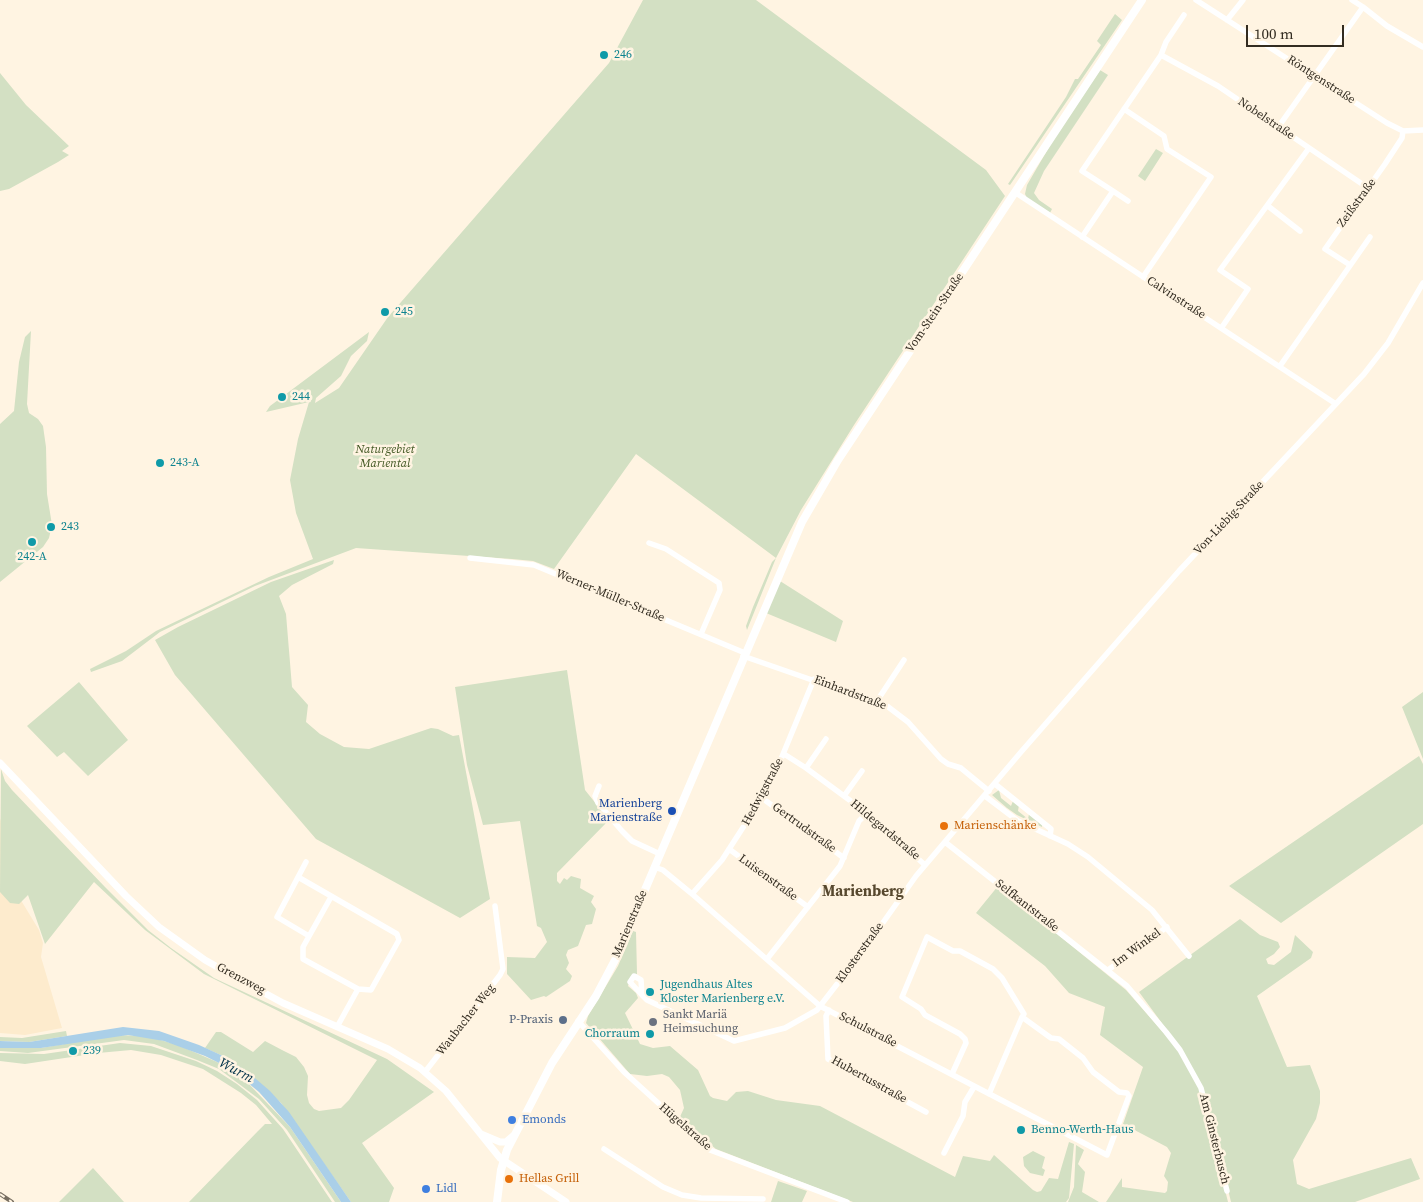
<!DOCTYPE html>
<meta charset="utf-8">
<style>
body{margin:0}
#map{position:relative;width:1423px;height:1202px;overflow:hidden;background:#fff4e2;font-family:"Source Serif 4",serif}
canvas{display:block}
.scale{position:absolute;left:1246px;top:25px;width:98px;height:22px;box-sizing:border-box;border:2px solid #332c21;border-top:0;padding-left:6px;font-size:15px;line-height:18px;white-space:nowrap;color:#332c21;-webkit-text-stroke:4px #fff4e2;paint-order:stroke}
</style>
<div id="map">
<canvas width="1423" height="1202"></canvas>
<div class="scale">100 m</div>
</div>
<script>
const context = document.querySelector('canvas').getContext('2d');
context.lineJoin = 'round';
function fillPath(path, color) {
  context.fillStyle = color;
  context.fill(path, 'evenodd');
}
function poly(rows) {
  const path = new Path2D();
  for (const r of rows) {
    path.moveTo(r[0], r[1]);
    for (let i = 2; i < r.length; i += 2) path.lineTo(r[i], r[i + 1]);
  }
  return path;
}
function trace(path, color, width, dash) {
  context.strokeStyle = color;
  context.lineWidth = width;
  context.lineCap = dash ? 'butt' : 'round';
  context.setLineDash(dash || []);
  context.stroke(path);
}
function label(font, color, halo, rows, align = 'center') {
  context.font = font + ' "Source Serif 4",serif';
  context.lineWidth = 5;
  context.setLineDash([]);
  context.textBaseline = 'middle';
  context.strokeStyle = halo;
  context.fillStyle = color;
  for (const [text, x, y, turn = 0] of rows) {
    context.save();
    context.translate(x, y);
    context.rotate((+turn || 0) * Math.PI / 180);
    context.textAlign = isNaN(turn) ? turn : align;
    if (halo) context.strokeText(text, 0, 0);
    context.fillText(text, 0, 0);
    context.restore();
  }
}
const built = poly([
 [0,818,22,902,39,930,43,943,41,957,62,1028,25,1035,0,1033]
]);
const green = poly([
 [643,0,756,0,986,170,1005,196,854,425,801,510,776,558,747,630,746,626,753,607,772,562,776,558,636,454,554,569,533,561,512,559,356,548,255,586,160,632,122,661,91,672,90,669,126,651,156,631,269,577,313,559,296,513,290,480,298,439,309,402,266,412,270,406,369,332,367,341,351,356,341,376,316,398,315,403,339,388,388,317,609,63],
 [1115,14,1122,20,1010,185,1008,184,1066,97,1075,79,1078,79,1101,45,1097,41],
 [1100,70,1108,75,1044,171,1034,193,1039,200,1052,209,1050,213,1027,198,1025,194,1027,185,1052,142],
 [0,73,26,105,69,146,62,151,69,155,58,162,9,189,0,191],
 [1156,149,1163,153,1145,181,1138,176],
 [31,331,27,404,29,413,38,419,43,426,46,447,47,494,52,525,49,538,43,547,0,582,0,424,14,411,19,362,25,337],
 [334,560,333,564,292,585,279,596,286,614,292,687,308,705,306,722,320,734,344,747,369,749,431,728,438,729,453,736,459,735,490,899,460,918,316,839,175,675,155,640,178,627,271,582],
 [780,581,843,621,836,642,766,613],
 [567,670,585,790,609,820,557,873,557,881,560,884,564,878,567,880,571,876,581,879,580,888,594,896,591,902,596,909,592,924,586,925,578,946,568,950,566,955,569,963,566,969,572,976,570,981,546,997,544,996,531,1000,507,974,507,957,535,958,547,942,541,928,537,926,520,821,483,825,467,765,455,687],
 [79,682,128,740,88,776,64,752,57,757,27,726],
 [1423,692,1423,759,1402,707],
 [1419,756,1423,764,1423,824,1281,923,1229,886],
 [1,769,5,781,12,790,105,887,148,930,171,948,214,978,387,1059,434,1092,362,1143,394,1188,389,1202,351,1202,281,1103,245,1071,223,1056,205,1048,216,1032,221,1032,253,1052,265,1041,282,1050,296,1057,304,1067,308,1076,307,1095,309,1103,314,1109,319,1111,341,1108,349,1100,377,1060,204,974,145,930,94,882,45,944,28,895,19,904,10,903,0,892],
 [999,790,1001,798,1011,806,1013,801,1019,805,1018,811,1028,819,1029,814,1042,824,1042,827,1017,815,1007,808,992,795],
 [998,886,1126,990,1176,1047,1200,1090,1228,1202,1106,1202,1122,1178,1122,1187,1165,1193,1167,1191,1168,1182,1164,1176,1171,1153,1167,1147,1123,1124,1143,1067,1100,1035,1105,1007,1069,993,1045,966,976,913],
 [1240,919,1260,935,1278,942,1280,947,1274,954,1266,959,1268,964,1274,965,1291,952,1295,935,1313,952,1311,958,1257,996,1287,1067,1310,1065,1320,1091,1320,1103,1316,1119,1293,1160,1297,1184,1309,1189,1411,1158,1420,1179,1355,1202,1231,1202,1206,1098,1181,1049,1139,992],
 [633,931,636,932,637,974,631,976,628,986,636,993,638,998,625,1013,640,1044,653,1048,670,1046,698,1070,710,1096,713,1098,727,1101,736,1092,748,1091,776,1100,820,1106,955,1177,963,1156,990,1161,994,1155,1033,1190,1037,1192,1041,1191,1049,1178,1058,1179,1069,1142,1074,1144,1069,1198,1066,1202,853,1202,716,1149,679,1119,684,1108,680,1090,669,1077,662,1074,647,1076,630,1074,586,1023,588,1016,618,966],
 [66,1031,67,1036,29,1042,0,1041,0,1037,22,1038],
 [116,1035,146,1036,178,1045,217,1062,245,1080,290,1127,341,1202,335,1202,287,1130,259,1099,219,1069,197,1060,154,1044,124,1040,28,1053,0,1051,0,1048,41,1048],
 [120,1043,151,1046,196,1061,217,1071,237,1084,257,1100,283,1129,332,1202,189,1202,258,1131,265,1124,272,1124,256,1105,241,1093,203,1069,161,1055,131,1050,98,1053,25,1064,0,1061,0,1053,44,1054],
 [1076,1145,1084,1150,1078,1164,1085,1172,1082,1192,1099,1202,1068,1202,1074,1187],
 [1033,1151,1045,1157,1042,1168,1045,1170,1043,1176,1030,1173,1024,1166,1023,1157],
 [93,1168,124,1202,59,1202],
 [778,1181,807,1191,802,1202,771,1202]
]);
const water = poly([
 [123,1027,159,1031,199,1045,223,1056,249,1073,270,1091,289,1112,351,1202,341,1202,290,1127,259,1092,231,1069,205,1056,164,1041,128,1035,41,1048,0,1048,0,1041,29,1042]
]);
const minor = poly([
 [1196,0,1387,123,1403,131,1423,130],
 [1363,7,1387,26,1423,47],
 [1227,20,1243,0],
 [1161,55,1218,86,1368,188],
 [1124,109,1164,136,1167,149,1211,177,1143,277],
 [1279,126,1363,7,1352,0],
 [1113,191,1128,201],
 [1016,193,1336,404],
 [1268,206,1300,231],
 [1082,237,1113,191,1082,171,1161,55,1166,42,1184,15],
 [1350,265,1325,249,1385,164,1402,138,1403,131],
 [1222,327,1248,289,1220,270,1309,148],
 [1280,366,1370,237],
 [649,543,666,549,719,583,720,590,701,634],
 [470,558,534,565,745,653],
 [743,656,887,706,908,722,941,759,948,764,961,768,989,791],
 [877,701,904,660],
 [784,754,806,768,867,813,925,865],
 [806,768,826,739],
 [995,784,1051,829,1050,836],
 [599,786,595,796,598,803,622,831,632,841,660,854],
 [844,796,862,771],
 [985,796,1018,821,1068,844,1088,857,1152,910,1189,956],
 [762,798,844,858],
 [945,842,1127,986,1166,1032,1180,1050,1201,1088,1227,1191],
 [729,849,808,907],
 [306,862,277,917,309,936],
 [654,867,663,870,691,893,820,1006,1107,1155,1129,1096,1127,1093,1119,1092,1093,1072,1083,1058,1059,1039,1051,1038,1022,1017,1024,1014,1002,978,993,969,960,951,953,951,927,937,902,997,921,1009,925,1015,960,1034,965,1039,966,1043,952,1074],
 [298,877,397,934,399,940,371,990,358,989,303,959,303,947,331,897],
 [692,894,722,860,762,798,774,776,814,679],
 [767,959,840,866,859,821,867,813],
 [1108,970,1167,927],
 [642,995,630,982,634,976,641,980,642,995,647,1000,734,1041,785,1028,817,1010,865,948,916,876,1021,752,1179,571,1364,374,1388,343,1423,283],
 [829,1010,826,1016,828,1059,926,1112],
 [578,1021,624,1072,710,1150,847,1202],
 [337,1027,358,989],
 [425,1072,500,975,503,969,495,906],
 [989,1094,1022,1017],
 [604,1149,663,1187,682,1195,701,1198,763,1199],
 [944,1153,963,1116,965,1102,974,1087]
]);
const tertiary = poly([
 [0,763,126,896,159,927,205,960,235,977,283,1003,388,1049,420,1068,446,1091,500,1158,566,1202],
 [481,1134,500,1142,506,1142,513,1136]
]);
const secondary = poly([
 [497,1202,501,1170,507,1150,552,1063,596,996,615,960,802,522,838,460,1142,0]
]);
const rail = poly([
 [0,1194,12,1202]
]);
const markers = [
 [604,55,5,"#0f9aa8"],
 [385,312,5,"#0f9aa8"],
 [282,397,5,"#0f9aa8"],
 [160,463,5,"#0f9aa8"],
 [51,527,5,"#0f9aa8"],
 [32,542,5,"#0f9aa8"],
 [672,811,5,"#1a4fb4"],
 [944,826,5,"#e8710a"],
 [650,992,5,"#0f9aa8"],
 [563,1020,5,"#5c6f8a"],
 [653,1022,5,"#6b7280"],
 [650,1034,5,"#0f9aa8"],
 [73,1051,5,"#0f9aa8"],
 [512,1120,5,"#3f7fe0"],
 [1021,1130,5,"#0f9aa8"],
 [509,1179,5,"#e8710a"],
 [426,1189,5,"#3f7fe0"]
];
const cultureNames = [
 ["246",614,55],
 ["245",395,312],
 ["244",292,397],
 ["243-A",170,463],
 ["243",61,527],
 ["242-A",32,557,"center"],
 ["Jugendhaus Altes",660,985],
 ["Kloster Marienberg e.V.",660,999],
 ["Chorraum",640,1034,"right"],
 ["239",83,1051],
 ["Benno-Werth-Haus",1031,1130]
];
const streetNames = [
 ["Röntgenstraße",1321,80,33],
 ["Nobelstraße",1266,119,34],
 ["Zeißstraße",1357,203,-54],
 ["Calvinstraße",1176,298,33],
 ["Vom-Stein-Straße",935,313,-56],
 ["Von-Liebig-Straße",1229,518,-47],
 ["Werner-Müller-Straße",610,596,23],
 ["Einhardstraße",850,693,21],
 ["Hedwigstraße",763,792,-62],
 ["Gertrudstraße",804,828,36],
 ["Hildegardstraße",885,830,40],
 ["Luisenstraße",768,878,36],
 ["Selfkantstraße",1027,906,38],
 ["Marienstraße",630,924,-67],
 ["Im Winkel",1137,948,-36],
 ["Klosterstraße",860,953,-54],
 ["Grenzweg",241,979,28],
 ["Waubacher Weg",466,1020,-52],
 ["Schulstraße",868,1030,27],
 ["Hubertusstraße",869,1080,29],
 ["Hügelstraße",685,1127,41],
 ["Am Ginsterbusch",1214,1139,76]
];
const parkNames = [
 ["Naturgebiet",385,450],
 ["Mariental",385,464]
];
const transitNames = [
 ["Marienberg",662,804],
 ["Marienstraße",662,818]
];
const foodNames = [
 ["Marienschänke",954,826],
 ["Hellas Grill",519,1179]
];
const worshipNames = [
 ["Sankt Mariä",663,1015],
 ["Heimsuchung",663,1029]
];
const serviceNames = [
 ["P-Praxis",553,1020]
];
const shopNames = [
 ["Emonds",522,1120],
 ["Lidl",436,1189]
];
const waterNames = [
 ["Wurm",236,1071,28]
];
const quarterNames = [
 ["Marienberg",863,892]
];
fillPath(built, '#fdebcd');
fillPath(green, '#d3e0c3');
fillPath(water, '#aacfe8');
trace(minor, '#fff', 5.5);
trace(tertiary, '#fff', 7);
trace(secondary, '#fff', 8);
trace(rail, '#766d60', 4);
trace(rail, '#fff4e2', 2, [5.5]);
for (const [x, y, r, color] of markers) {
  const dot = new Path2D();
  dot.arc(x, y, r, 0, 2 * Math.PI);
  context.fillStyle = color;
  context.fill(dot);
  trace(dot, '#fff4e2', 2);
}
label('12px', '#0d838f', '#fff4e2', cultureNames, 'left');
label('12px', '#332c21', '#fff4e2', streetNames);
label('italic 12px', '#405621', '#fff4e2', parkNames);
label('12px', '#164399', '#fff4e2', transitNames, 'right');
label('12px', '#c56008', '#fff4e2', foodNames, 'left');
label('12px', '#5b616d', '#fff4e2', worshipNames, 'left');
label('12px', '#4e5e75', '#fff4e2', serviceNames, 'right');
label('12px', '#366cbe', '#fff4e2', shopNames, 'left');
label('italic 14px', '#003149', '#fff4e2', waterNames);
label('bold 15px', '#57482e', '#fff4e2', quarterNames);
</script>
